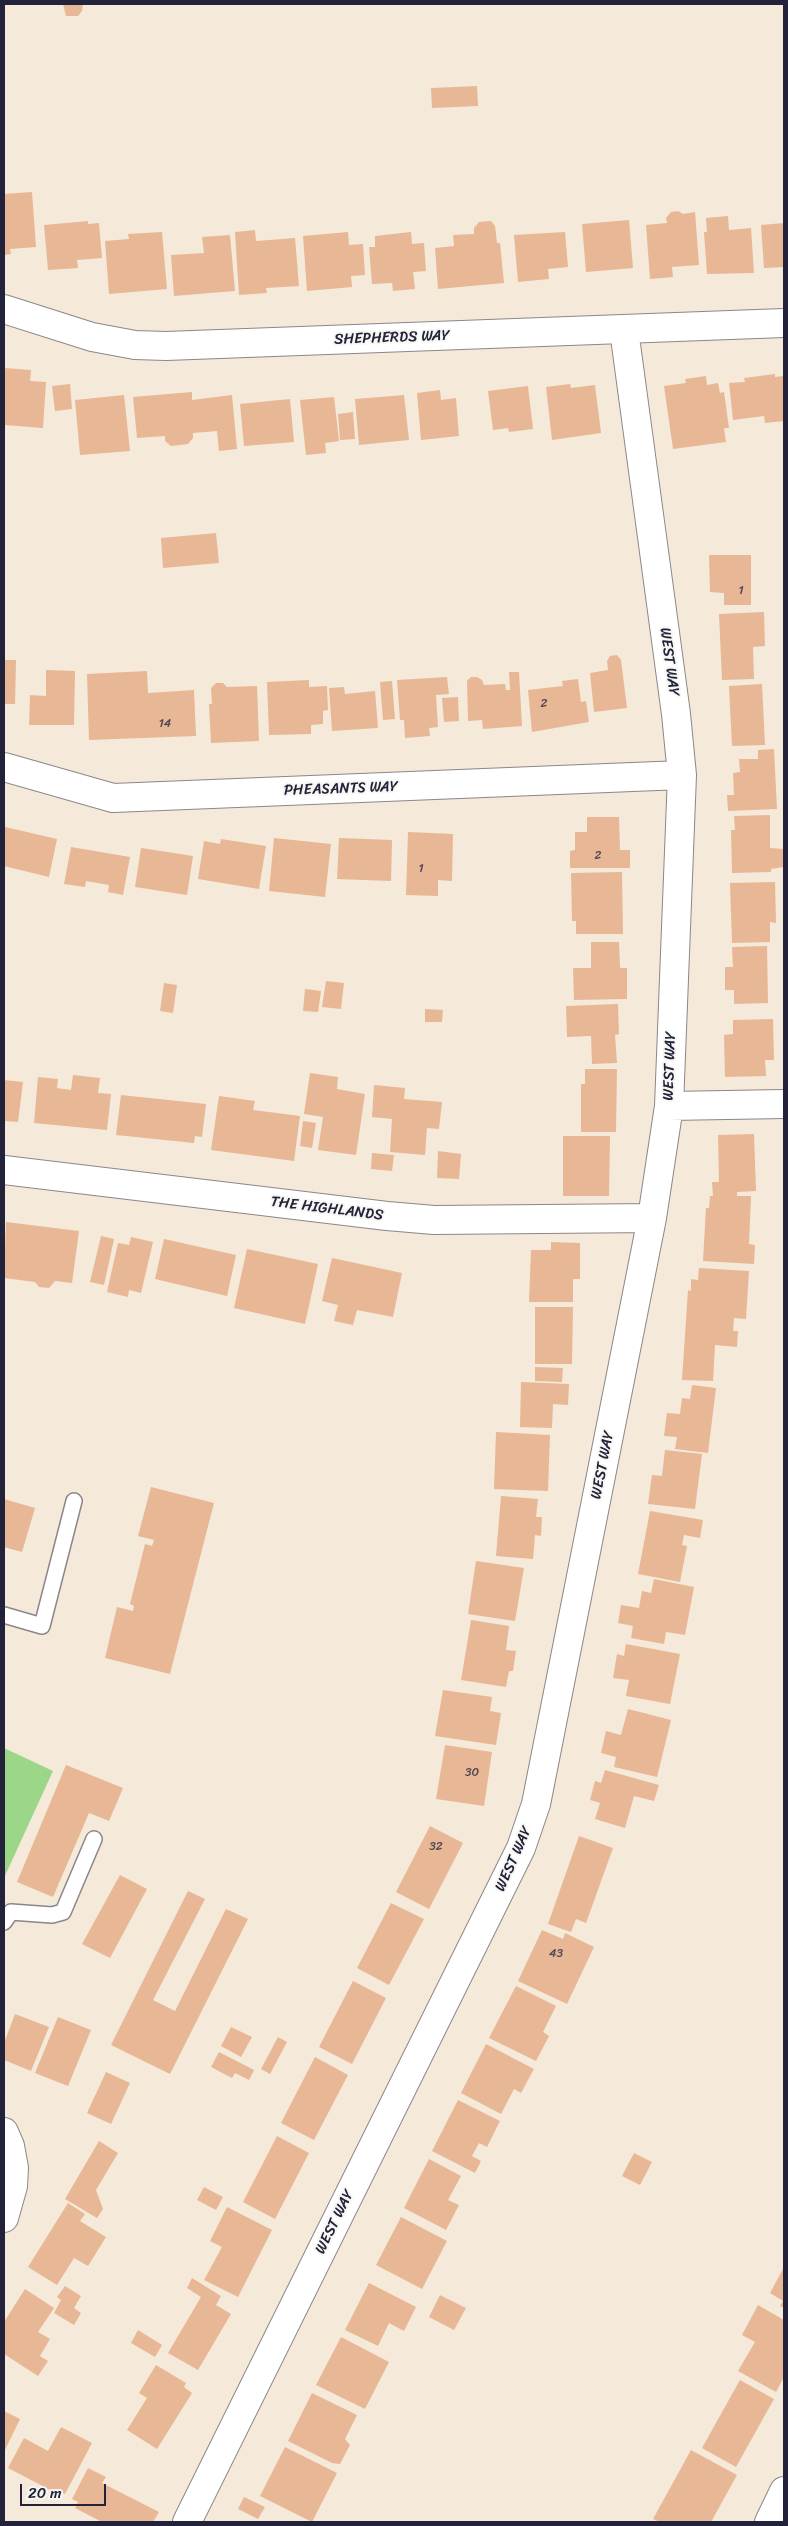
<!DOCTYPE html>
<style>
body{margin:0}
#map{position:relative;width:788px;height:2526px;overflow:hidden;background:#f5e9d9;font-family:Sriracha,sans-serif}
canvas{display:block}
.frame{position:absolute;inset:0;border:5px solid #22223b;pointer-events:none}
.scale{position:absolute;left:20px;top:2484px;width:86px;height:22px;box-sizing:border-box;border:2px solid #22223b;border-top:0;padding-left:6px;font-size:15px;line-height:18px;white-space:nowrap;color:#22223b;-webkit-text-stroke:4px #f6f6f2;paint-order:stroke}
</style>
<div id="map">
<canvas width="788" height="2526"></canvas>
<div class="frame"></div>
<div class="scale">20 m</div>
</div>
<script>
const context = document.querySelector('canvas').getContext('2d');
context.lineJoin = 'round';
function fillPath(path, color) {
  context.fillStyle = color;
  context.fill(path, 'evenodd');
}
function poly(rows) {
  const path = new Path2D();
  for (const r of rows) {
    path.moveTo(r[0], r[1]);
    for (let i = 2; i < r.length; i += 2) path.lineTo(r[i], r[i + 1]);
  }
  return path;
}
function trace(path, color, width, dash) {
  context.strokeStyle = color;
  context.lineWidth = width;
  context.lineCap = dash ? 'butt' : 'round';
  context.setLineDash(dash || []);
  context.stroke(path);
}
function label(font, color, halo, rows, align = 'center') {
  context.font = font + ' Sriracha,sans-serif';
  context.lineWidth = 4;
  context.setLineDash([]);
  context.textBaseline = 'middle';
  context.strokeStyle = halo;
  context.fillStyle = color;
  for (const [text, x, y, turn = 0] of rows) {
    context.save();
    context.translate(x, y);
    context.rotate((+turn || 0) * Math.PI / 180);
    context.textAlign = isNaN(turn) ? turn : align;
    if (halo) context.strokeText(text, 0, 0);
    context.fillText(text, 0, 0);
    context.restore();
  }
}
const green = poly([
 [4,1748,53,1771,4,1878]
]);
const building = poly([
 [63,4,83,4,82,11,78,16,66,16],
 [477,86,478,106,432,108,431,88],
 [32,192,36,247,10,249,11,254,4,255,4,194],
 [678,211,683,214,695,212,699,265,672,267,673,277,650,279,646,225,667,223,666,218,671,212],
 [728,216,729,230,751,228,754,273,707,274,704,232,707,232,706,218],
 [629,220,633,268,586,272,582,224],
 [88,221,88,224,99,223,102,258,77,260,78,268,48,270,44,225],
 [491,221,495,226,497,243,500,243,504,283,438,289,435,248,454,246,453,235,474,234,474,228,479,222],
 [784,223,784,267,764,268,761,225],
 [255,230,256,241,295,238,299,286,266,288,267,293,239,295,235,232],
 [162,232,167,289,109,294,105,241,129,239,128,234],
 [348,232,349,245,363,244,365,275,351,276,352,287,307,291,303,236],
 [411,232,412,244,424,243,426,271,413,272,415,289,393,291,392,283,372,284,369,247,375,247,375,236],
 [565,232,568,267,548,269,549,279,518,282,514,235],
 [230,235,235,291,174,296,171,255,204,253,202,237],
 [4,368,31,370,30,381,46,382,43,428,4,425],
 [775,374,775,377,784,376,784,421,765,423,764,416,733,420,729,383,745,382,744,378],
 [706,376,707,385,718,383,720,393,724,392,729,428,724,428,726,442,673,449,664,386,686,383,685,379],
 [70,384,72,409,55,411,52,386],
 [570,384,571,388,595,385,601,433,552,440,546,387],
 [528,386,533,429,509,432,508,428,493,430,488,391],
 [440,390,441,400,456,398,459,436,421,440,417,393],
 [192,392,192,400,232,395,237,449,219,451,217,431,193,433,193,438,188,444,171,446,165,441,165,436,137,438,133,397],
 [124,395,130,451,80,455,75,400],
 [404,395,409,440,359,445,355,399],
 [334,397,339,441,325,443,326,453,306,455,300,400],
 [290,399,294,442,244,446,240,404],
 [353,412,355,439,340,440,338,414],
 [216,533,219,563,163,568,161,538],
 [709,555,751,555,751,605,724,605,724,593,710,592],
 [764,612,765,646,753,647,754,679,722,680,719,614],
 [617,655,621,660,627,708,594,712,590,673,608,670,607,661,610,656],
 [4,660,16,660,15,704,4,704],
 [46,670,75,671,74,725,29,725,30,695,46,696],
 [147,671,148,693,194,690,196,736,89,740,87,674],
 [509,672,519,672,522,726,483,729,482,720,468,721,467,681,471,677,477,677,482,680,484,685,505,684,506,690,510,690],
 [447,677,449,694,436,695,438,727,429,728,430,736,405,738,404,720,400,720,397,680],
 [578,679,581,702,586,701,589,722,532,732,528,690,563,686,562,681],
 [309,680,309,687,327,686,328,710,323,711,323,724,311,725,311,734,269,735,267,682],
 [392,681,395,719,383,720,380,682],
 [216,683,223,683,227,687,257,686,259,741,211,743,209,704,212,704,211,688],
 [762,684,765,745,732,746,729,686],
 [344,687,345,694,375,691,378,728,332,731,329,688],
 [458,697,459,721,444,722,442,698],
 [774,749,777,809,728,811,727,795,734,795,733,773,740,772,739,759,758,759,758,750],
 [770,815,770,848,784,849,784,867,771,869,771,872,732,873,731,830,735,830,734,816],
 [587,817,619,817,620,850,630,850,630,868,570,868,570,851,575,850,575,832,587,832],
 [5,827,57,839,49,877,4,866],
 [408,832,453,834,452,881,438,880,438,896,406,895],
 [274,838,331,844,325,897,269,891],
 [339,838,392,840,391,881,337,879],
 [221,839,266,846,259,889,198,879,204,841,220,844],
 [71,847,130,857,123,895,108,892,109,885,86,881,85,887,64,884],
 [141,848,193,856,187,895,135,887],
 [622,872,623,934,576,934,576,921,572,921,571,873],
 [775,882,776,923,770,922,770,942,732,943,730,883],
 [591,942,619,942,620,968,627,968,627,999,574,1000,573,968,591,968],
 [767,946,768,1003,734,1004,734,990,725,990,725,967,733,967,732,947],
 [326,981,344,983,341,1009,322,1007],
 [164,983,177,985,173,1013,160,1011],
 [305,989,321,991,318,1012,303,1011],
 [618,1004,619,1034,615,1035,617,1063,592,1064,591,1036,567,1037,566,1006],
 [425,1009,443,1010,442,1022,425,1022],
 [773,1019,774,1060,765,1060,766,1076,725,1077,724,1035,733,1034,733,1020],
 [585,1069,617,1069,616,1132,581,1132,581,1084,585,1084],
 [310,1073,338,1077,337,1089,365,1094,356,1155,318,1150,323,1117,304,1114],
 [73,1075,100,1078,98,1093,111,1094,107,1130,34,1123,38,1077,58,1079,57,1088,71,1090],
 [4,1080,23,1082,18,1122,4,1121],
 [374,1085,405,1088,404,1099,442,1102,439,1129,427,1128,425,1155,390,1152,392,1119,372,1117],
 [121,1095,206,1104,202,1137,195,1136,194,1143,116,1135],
 [219,1096,255,1101,253,1110,300,1116,294,1161,211,1150],
 [303,1121,316,1123,312,1148,300,1146],
 [754,1134,756,1191,737,1192,737,1196,751,1196,749,1244,755,1245,754,1264,703,1261,706,1208,709,1208,710,1196,713,1196,712,1182,719,1182,718,1135],
 [563,1136,610,1136,609,1196,563,1196],
 [438,1151,461,1154,459,1179,437,1178],
 [372,1153,394,1155,392,1171,371,1169],
 [6,1222,79,1231,72,1283,55,1281,49,1288,39,1287,35,1282,4,1278],
 [101,1236,114,1239,104,1285,90,1282],
 [131,1237,153,1242,141,1293,129,1290,128,1297,107,1292,118,1243,129,1245],
 [164,1239,236,1255,227,1296,155,1279],
 [551,1242,580,1243,580,1279,573,1279,573,1302,529,1302,531,1250,551,1250],
 [247,1249,318,1264,305,1324,234,1308],
 [332,1258,402,1273,393,1317,357,1310,353,1325,334,1321,338,1305,322,1301],
 [699,1268,749,1271,746,1319,734,1318,733,1331,738,1331,737,1347,715,1345,713,1381,682,1380,688,1290,691,1291,691,1279,698,1280],
 [535,1307,573,1307,572,1364,535,1364],
 [535,1367,563,1368,562,1382,535,1381],
 [521,1382,569,1384,568,1405,553,1404,552,1428,520,1427],
 [692,1385,716,1388,708,1453,675,1449,677,1437,664,1436,667,1413,680,1414,682,1398,690,1399],
 [496,1432,550,1435,548,1491,494,1489],
 [665,1450,702,1454,695,1509,648,1504,652,1475,662,1476],
 [151,1487,214,1503,170,1674,105,1658,117,1607,133,1611,134,1606,130,1604,145,1544,152,1546,154,1540,138,1536],
 [501,1496,538,1499,536,1517,542,1517,541,1536,535,1535,533,1559,496,1556],
 [4,1499,35,1508,22,1552,4,1547],
 [650,1511,703,1520,700,1538,684,1535,682,1545,687,1546,680,1582,638,1574],
 [476,1561,524,1568,515,1621,468,1614],
 [654,1579,694,1587,685,1635,666,1632,664,1644,631,1638,633,1626,618,1623,621,1605,639,1608,642,1591,651,1593],
 [471,1620,509,1626,506,1650,516,1651,513,1671,509,1671,506,1687,461,1680],
 [626,1644,680,1654,670,1704,626,1696,629,1680,613,1678,617,1654,624,1656],
 [443,1690,492,1697,490,1711,501,1713,496,1745,435,1736],
 [628,1709,671,1720,657,1777,614,1767,616,1757,601,1753,606,1731,621,1735],
 [445,1745,492,1752,484,1806,436,1799],
 [66,1765,123,1788,109,1821,89,1813,53,1897,17,1882],
 [605,1770,659,1785,654,1801,634,1796,625,1828,595,1819,600,1803,590,1800,595,1781,601,1783],
 [430,1826,463,1843,429,1909,396,1892],
 [579,1836,613,1848,586,1923,576,1919,571,1932,548,1924],
 [120,1875,147,1889,110,1958,82,1944],
 [188,1891,205,1899,153,2000,175,2011,226,1909,248,1919,170,2074,111,2045],
 [391,1903,424,1919,389,1985,357,1968],
 [542,1930,563,1939,565,1933,594,1947,567,2004,518,1981],
 [353,1981,386,1998,352,2064,319,2047],
 [516,1986,556,2006,543,2032,549,2036,536,2061,489,2038],
 [15,2014,49,2027,31,2071,4,2060,4,2043],
 [58,2017,91,2030,68,2086,35,2073],
 [231,2027,252,2037,241,2057,221,2046],
 [278,2037,287,2042,270,2074,261,2069],
 [486,2044,534,2069,521,2093,514,2089,501,2114,461,2093],
 [219,2052,254,2070,249,2080,235,2073,232,2078,211,2067],
 [315,2057,348,2075,314,2140,281,2123],
 [106,2072,130,2083,111,2124,87,2113],
 [458,2100,500,2121,487,2147,479,2143,472,2156,481,2161,475,2173,432,2151],
 [277,2136,309,2153,275,2219,243,2202],
 [99,2141,118,2153,96,2190,103,2209,97,2218,65,2199],
 [634,2153,652,2162,640,2185,622,2176],
 [429,2159,461,2176,448,2200,459,2205,446,2230,404,2208],
 [204,2187,223,2197,216,2210,197,2200],
 [68,2203,85,2214,80,2221,106,2237,88,2266,74,2258,57,2285,28,2267],
 [227,2207,272,2230,238,2297,204,2280,222,2247,210,2241],
 [401,2217,447,2241,422,2289,376,2265],
 [784,2267,784,2308,780,2306,783,2301,770,2293],
 [192,2278,221,2296,216,2305,231,2314,198,2370,168,2353,201,2297,187,2288],
 [369,2283,416,2307,404,2331,389,2323,378,2346,345,2330],
 [65,2286,81,2296,74,2308,81,2313,74,2325,54,2313,61,2300,57,2297],
 [25,2289,54,2308,38,2332,50,2339,40,2356,48,2361,38,2376,4,2354,4,2322],
 [440,2295,466,2308,454,2330,429,2317],
 [758,2305,784,2320,784,2377,776,2392,738,2371,755,2342,742,2335],
 [138,2330,162,2345,155,2357,131,2343],
 [341,2337,389,2362,365,2409,316,2385],
 [156,2365,186,2383,184,2387,192,2393,157,2449,127,2430,147,2398,139,2393],
 [740,2380,774,2399,736,2467,702,2448],
 [312,2393,357,2415,345,2439,350,2445,340,2464,332,2463,288,2441],
 [4,2411,20,2419,4,2452],
 [61,2427,92,2443,65,2494,59,2491,58,2494,8,2468,24,2438,48,2451],
 [285,2447,337,2473,312,2522,260,2496],
 [691,2450,737,2475,711,2522,660,2522,653,2519],
 [88,2468,106,2477,102,2483,159,2512,153,2522,102,2522,75,2508,78,2502,72,2499],
 [244,2497,265,2507,258,2519,238,2509]
]);
const lane = poly([
 [4,1615,42,1626,74,1501],
 [4,1922,11,1912,52,1915,63,1912,94,1839]
]);
const street = poly([
 [4,309,92,337,135,345,166,346,784,323],
 [4,767,113,798,682,775],
 [669,1106,784,1104],
 [4,1170,387,1216,434,1220,652,1218],
 [4,2132,10,2146,14,2168,13,2186,4,2218],
 [187,2522,521,1848,536,1804,652,1218,669,1106,682,775,676,714,624,330],
 [769,2522,784,2491]
]);
const numberNames = [
 ["1",741,591],
 ["2",544,704],
 ["14",165,724],
 ["2",598,856],
 ["1",421,869],
 ["30",472,1773],
 ["32",436,1847],
 ["43",556,1954]
];
const streetNames = [
 ["SHEPHERDS WAY",392,338,-2],
 ["WEST WAY",669,662,82],
 ["PHEASANTS WAY",341,789,-2],
 ["WEST WAY",670,1066,-88],
 ["THE HIGHLANDS",327,1209,7],
 ["WEST WAY",603,1465,-79],
 ["WEST WAY",514,1859,-66],
 ["WEST WAY",335,2222,-64]
];
fillPath(green, '#9bd689');
fillPath(building, '#e8b795');
trace(lane, '#8c868a', 18);
trace(street, '#8c868a', 30);
trace(lane, '#fff', 15);
trace(street, '#fff', 28);
label('12px', '#544752', null, numberNames);
label('15px', '#22223b', '#f6f6f2', streetNames);
</script>
